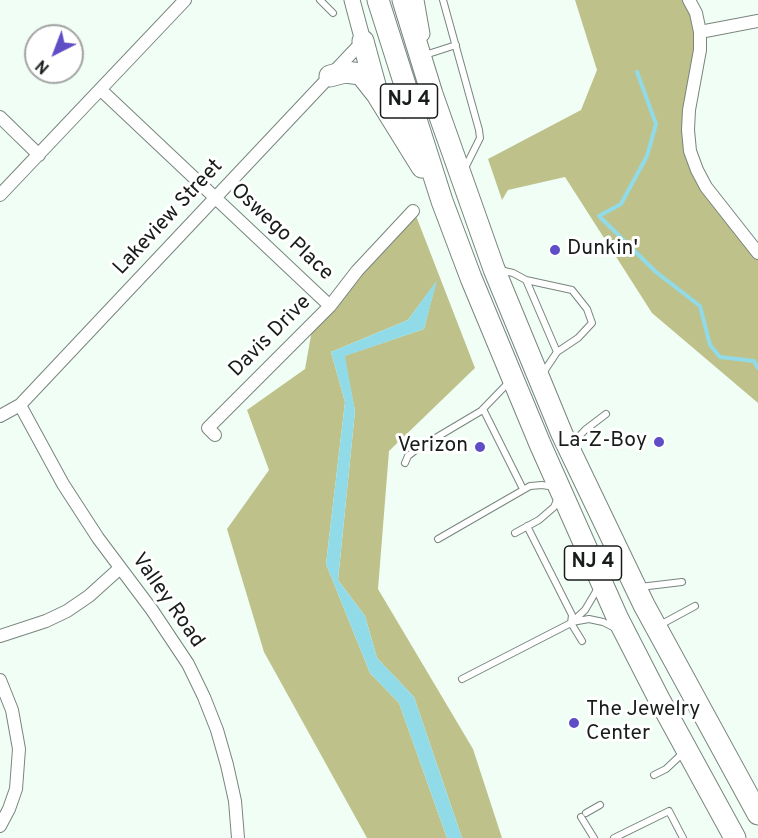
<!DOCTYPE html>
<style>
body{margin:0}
#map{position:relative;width:758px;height:838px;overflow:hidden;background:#f0fef6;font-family:Overpass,sans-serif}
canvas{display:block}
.north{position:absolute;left:24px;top:24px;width:60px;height:60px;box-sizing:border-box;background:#fff;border:2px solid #a3a5a3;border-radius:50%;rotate:222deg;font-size:16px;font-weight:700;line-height:24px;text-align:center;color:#181d1a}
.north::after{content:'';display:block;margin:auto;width:21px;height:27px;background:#5f4dc6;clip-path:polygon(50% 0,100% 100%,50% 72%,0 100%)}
</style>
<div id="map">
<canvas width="758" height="838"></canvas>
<div class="north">N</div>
</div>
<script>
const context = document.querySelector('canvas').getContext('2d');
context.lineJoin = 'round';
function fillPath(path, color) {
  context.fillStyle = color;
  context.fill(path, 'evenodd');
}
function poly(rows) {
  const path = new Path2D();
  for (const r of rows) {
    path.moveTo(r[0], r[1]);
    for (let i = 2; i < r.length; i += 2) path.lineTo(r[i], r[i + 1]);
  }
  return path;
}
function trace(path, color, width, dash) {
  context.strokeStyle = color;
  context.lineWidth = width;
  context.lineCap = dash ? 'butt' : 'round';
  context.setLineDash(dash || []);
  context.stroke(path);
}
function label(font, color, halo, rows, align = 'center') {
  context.font = font + ' Overpass,sans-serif';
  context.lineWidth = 6;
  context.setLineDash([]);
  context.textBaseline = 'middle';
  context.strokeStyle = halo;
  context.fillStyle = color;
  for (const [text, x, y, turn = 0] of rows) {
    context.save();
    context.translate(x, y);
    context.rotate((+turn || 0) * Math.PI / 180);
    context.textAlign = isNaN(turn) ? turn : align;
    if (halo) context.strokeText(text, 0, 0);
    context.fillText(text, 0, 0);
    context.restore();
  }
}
const forest = poly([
 [575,0,682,0,700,32,690,151,706,187,758,254,758,403,652,313,565,177,508,190,502,200,488,159,581,110,597,70],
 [413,208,475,368,389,451,378,589,473,749,502,838,462,838,414,697,377,658,365,616,338,580,355,411,344,356,424,329,436,282,408,320,331,352,345,402,326,564,370,673,399,703,447,838,367,838,264,652,227,529,269,470,247,410,305,369,315,313]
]);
const water = poly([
 [437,280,424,329,345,356,355,411,338,580,365,616,377,658,414,697,462,838,447,838,399,703,370,673,326,564,345,402,331,352,408,320]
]);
const stream = poly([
 [637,72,656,124,647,156,621,204,599,216,656,272,700,306,710,345,720,357,754,361,758,368]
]);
const service = poly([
 [320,0,333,13],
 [443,0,479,130,480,138,464,170],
 [425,55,456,45],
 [500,270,513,273,526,280,572,290,587,309,592,323,578,338,557,352,543,373],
 [526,280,557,352],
 [483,409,523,489],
 [571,445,585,430,606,414],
 [405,463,408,456,417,449,481,411,510,381],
 [527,526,572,615,571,623,582,641],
 [515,533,539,520,554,507,558,498],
 [438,539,530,486,542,485,555,487],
 [640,587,682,582],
 [572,622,589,619,603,622,617,629],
 [660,625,695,606],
 [462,679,571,623,585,610,598,588],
 [654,775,666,769,684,752],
 [586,813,600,805],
 [581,817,594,838],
 [614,838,669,811,683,838]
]);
const minor = poly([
 [689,0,696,13,700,32,700,50,689,110,688,130,690,151,697,170,706,187,758,253],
 [700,32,758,21],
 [101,90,330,306],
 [0,117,39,155],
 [0,195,185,0],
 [20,405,63,484,98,538,152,610,188,664,204,697,217,730,227,765,235,801,238,838],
 [0,416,20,405,363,41],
 [215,435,208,428,330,306,357,271,413,211],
 [0,636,46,621,67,611,89,596,120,568],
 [0,680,12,710,19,749,16,789,9,809,0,826]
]);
const tertiary = poly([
 [352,0,363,41],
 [416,0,422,34]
]);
const trunk = poly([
 [378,0,442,201,471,278,540,444,617,617,659,699,735,838],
 [403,0,432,94,494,269,562,434,644,605,758,814],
 [363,41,378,96,422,167],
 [330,76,345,72,361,74,376,93]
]);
const markers = [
 [555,250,6,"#5f4dc6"],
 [659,442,6,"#5f4dc6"],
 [480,447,6,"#5f4dc6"],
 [574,723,6,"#5f4dc6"]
];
const shields = [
 [409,101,57],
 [593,563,57]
];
const shieldNames = [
 ["NJ 4",409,101],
 ["NJ 4",593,563]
];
const streetNames = [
 ["Lakeview Street",169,218,-47],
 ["Oswego Place",281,233,43],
 ["Davis Drive",271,337,-45],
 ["Valley Road",167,601,55]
];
const poiNames = [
 ["Dunkin'",567,250],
 ["La-Z-Boy",647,442,"right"],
 ["Verizon",468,447,"right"],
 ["The Jewelry",586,711],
 ["Center",586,735]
];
fillPath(forest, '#bec28a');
fillPath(water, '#91dae8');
trace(stream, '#91dae8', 4);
trace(service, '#79857e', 8);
trace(minor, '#79857e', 14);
trace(tertiary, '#79857e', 17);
trace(trunk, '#79857e', 23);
trace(service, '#fff', 6);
trace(minor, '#fff', 12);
trace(tertiary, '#fff', 15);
trace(trunk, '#fff', 21);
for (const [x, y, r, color] of markers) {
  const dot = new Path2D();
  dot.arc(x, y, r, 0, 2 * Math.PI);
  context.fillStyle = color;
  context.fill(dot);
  trace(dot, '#fff', 2);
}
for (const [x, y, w] of shields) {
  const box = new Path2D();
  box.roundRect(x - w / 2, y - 17, w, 34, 4.5);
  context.fillStyle = '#fff';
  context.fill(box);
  trace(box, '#181d1a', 1.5);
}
label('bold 20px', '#181d1a', null, shieldNames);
label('21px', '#181d1a', '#fff', streetNames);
label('21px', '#181d1a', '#fff', poiNames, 'left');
</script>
